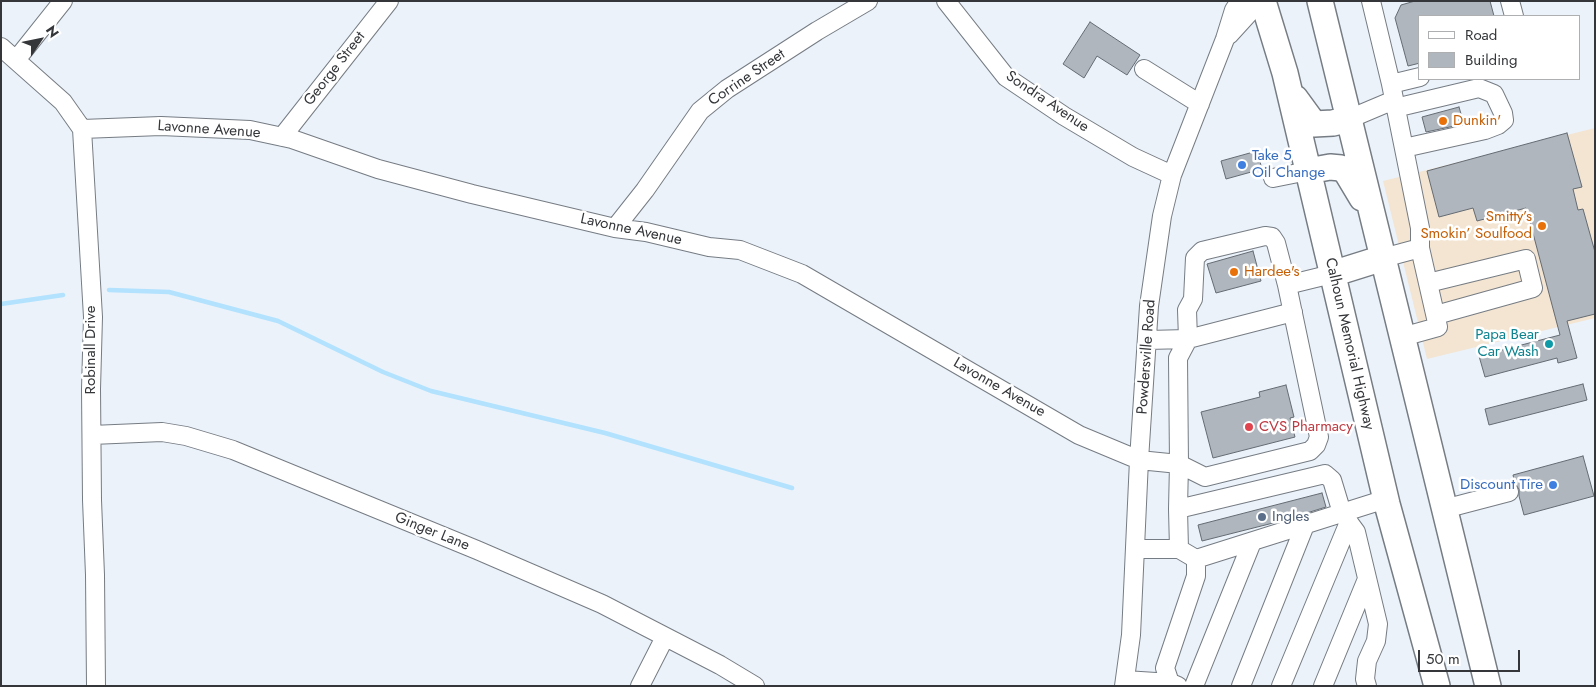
<!DOCTYPE html>
<meta charset="utf-8">
<style>
body{margin:0}
#map{position:relative;width:1596px;height:687px;overflow:hidden;background:#ebf2fa;font-family:Jost,sans-serif}
canvas{display:block}
.frame{position:absolute;inset:0;border:2px solid #343639;pointer-events:none}
.legend{position:absolute;left:1418px;top:15px;width:162px;height:65px;box-sizing:border-box;background:#fff;border:1px solid #aeafb0;margin:0;padding:6px 9px;list-style:none;font-size:15px;color:#343639}
.legend li{display:flex;align-items:center;gap:10px;height:25px}
.legend b{width:25px;border:1px solid #aeafb0}
.north{position:absolute;left:15px;top:15px;width:50px;height:50px;-webkit-text-stroke:4px #fff;paint-order:stroke;rotate:56deg;font-size:14px;font-weight:700;line-height:20px;text-align:center;color:#343639}
.north::after{content:'';display:block;margin:auto;width:18px;height:22px;background:#343639;clip-path:polygon(50% 0,100% 100%,50% 72%,0 100%)}
.scale{position:absolute;left:1418px;top:650px;width:102px;height:22px;box-sizing:border-box;border:2px solid #343639;border-top:0;padding-left:6px;font-size:15px;line-height:18px;white-space:nowrap;color:#343639;-webkit-text-stroke:4px #fff;paint-order:stroke}
</style>
<div id="map">
<canvas width="1596" height="687"></canvas>
<div class="frame"></div>
<ul class="legend">
<li><b style="height:6px;background:#fff"></b>Road</li>
<li><b style="height:14px;background:#afb6bd"></b>Building</li>
</ul>
<div class="north">N</div>
<div class="scale">50 m</div>
</div>
<script>
const context = document.querySelector('canvas').getContext('2d');
context.lineJoin = 'round';
function fillPath(path, color) {
  context.fillStyle = color;
  context.fill(path, 'evenodd');
}
function poly(rows) {
  const path = new Path2D();
  for (const r of rows) {
    path.moveTo(r[0], r[1]);
    for (let i = 2; i < r.length; i += 2) path.lineTo(r[i], r[i + 1]);
  }
  return path;
}
function trace(path, color, width, dash) {
  context.strokeStyle = color;
  context.lineWidth = width;
  context.lineCap = dash ? 'butt' : 'round';
  context.setLineDash(dash || []);
  context.stroke(path);
}
function label(font, color, halo, rows, align = 'center') {
  context.font = font + ' Jost,sans-serif';
  context.lineWidth = 5;
  context.setLineDash([]);
  context.textBaseline = 'middle';
  context.strokeStyle = halo;
  context.fillStyle = color;
  for (const [text, x, y, turn = 0] of rows) {
    context.save();
    context.translate(x, y);
    context.rotate((+turn || 0) * Math.PI / 180);
    context.textAlign = isNaN(turn) ? turn : align;
    if (halo) context.strokeText(text, 0, 0);
    context.fillText(text, 0, 0);
    context.restore();
  }
}
const commercial = poly([
 [1595,128,1595,318,1427,359,1383,181]
]);
const stream = poly([
 [109,290,169,292,278,321,383,372,431,391,605,433,792,488],
 [1,304,63,295]
]);
const building = poly([
 [1415,1,1490,1,1494,16,1420,16,1420,63,1408,66,1395,18,1401,5,1415,1],
 [1090,22,1140,55,1127,75,1097,56,1084,78,1063,64,1090,22],
 [1459,107,1464,124,1426,132,1422,117,1459,107],
 [1567,133,1582,187,1573,189,1578,210,1583,209,1595,252,1595,314,1567,321,1577,358,1558,363,1557,358,1485,377,1479,356,1560,335,1530,222,1526,208,1477,221,1473,208,1439,217,1427,171,1567,133],
 [1257,151,1262,169,1226,179,1221,161,1257,151],
 [1253,251,1261,281,1216,293,1207,264,1253,251],
 [1583,384,1587,400,1489,425,1485,409,1583,384],
 [1286,385,1294,417,1290,418,1295,437,1213,458,1201,412,1260,397,1259,392,1286,385],
 [1583,456,1594,496,1524,515,1519,496,1519,489,1515,484,1513,475,1583,456],
 [1322,493,1326,507,1281,521,1202,541,1198,525,1322,493]
]);
const minor = poly([
 [946,1,1006,77,1064,116,1133,157,1172,175],
 [1371,1,1391,84,1420,228,1420,248,1383,258],
 [1510,1,1514,16],
 [1229,35,1260,1],
 [1,47,63,102,82,129,93,317,91,389,92,500,95,575,96,686],
 [16,60,63,1],
 [1144,69,1200,104],
 [1391,84,1420,77],
 [1395,108,1479,88,1494,94,1503,113,1504,120,1498,125,1485,130,1404,148],
 [1349,119,1394,100],
 [82,129,161,126,250,130,292,139,378,169,472,194,615,228,646,232,709,247,740,250,802,274,1079,435,1139,460,1179,464,1205,477,1310,451,1316,445,1319,437,1287,285,1276,243,1272,237,1265,236,1202,251,1195,258,1193,299,1187,310,1188,339,1178,358,1179,464,1178,509,1179,549,1196,559,1196,576,1165,668,1171,686],
 [282,137,389,1],
 [1273,178,1308,171],
 [615,228,645,190,700,111,727,89,817,31,868,1],
 [1428,283,1526,259,1533,288,1436,315],
 [1287,285,1332,274],
 [1402,337,1438,327,1420,248],
 [1147,340,1188,339,1293,312],
 [92,435,162,432,186,436,233,450,477,550,602,604,720,665,755,686],
 [1178,509,1325,474,1332,480,1342,513,1356,532,1378,624,1376,641,1367,661,1365,679,1367,686],
 [1444,509,1509,492],
 [1136,549,1179,549],
 [1196,559,1386,499],
 [1125,680,1171,683,1178,686],
 [640,686,665,637],
 [1124,686,1131,635,1139,460,1149,306,1162,216,1172,175,1225,39,1234,10,1240,1],
 [1194,686,1252,542],
 [1241,686,1305,525],
 [1281,686,1349,522],
 [1323,686,1367,579]
]);
const highway = poly([
 [1263,1,1285,73,1387,504,1437,686],
 [1320,1,1488,686],
 [1295,98,1314,124,1333,123,1349,119],
 [1308,171,1330,167,1341,168,1347,173,1362,198],
 [1332,274,1383,258]
]);
const markers = [
 [1443,121,5,"#e8710a"],
 [1242,165,5,"#3f7fe0"],
 [1542,226,5,"#e8710a"],
 [1234,272,5,"#e8710a"],
 [1549,344,5,"#0f9aa8"],
 [1249,427,5,"#e0444e"],
 [1553,485,5,"#3f7fe0"],
 [1262,517,5,"#5c6f8a"]
];
const streetNames = [
 ["George Street",335,69,-52],
 ["Corrine Street",747,78,-34],
 ["Sondra Avenue",1047,102,34],
 ["Lavonne Avenue",209,130,4],
 ["Lavonne Avenue",631,230,12],
 ["Calhoun Memorial Highway",1349,344,77],
 ["Robinall Drive",91,350,-90],
 ["Powdersville Road",1147,357,-86],
 ["Lavonne Avenue",999,388,30],
 ["Ginger Lane",432,532,22]
];
const foodNames = [
 ["Dunkin'",1453,121],
 ["Smitty’s",1532,217,"right"],
 ["Smokin’ Soulfood",1532,234,"right"],
 ["Hardee's",1244,272]
];
const shopNames = [
 ["Take 5",1252,156],
 ["Oil Change",1252,173],
 ["Discount Tire",1543,485,"right"]
];
const cultureNames = [
 ["Papa Bear",1539,335],
 ["Car Wash",1539,352]
];
const healthNames = [
 ["CVS Pharmacy",1259,427]
];
const serviceNames = [
 ["Ingles",1272,517]
];
fillPath(commercial, '#f3e5d2');
trace(stream, '#b2e2fe', 4.5);
fillPath(building, '#afb6bd');
trace(building, '#656b72', 1);
trace(minor, '#767c83', 20);
trace(highway, '#767c83', 28);
trace(minor, '#fff', 18);
trace(highway, '#fff', 25);
for (const [x, y, r, color] of markers) {
  const dot = new Path2D();
  dot.arc(x, y, r, 0, 2 * Math.PI);
  context.fillStyle = color;
  context.fill(dot);
  trace(dot, '#fff', 2);
}
label('15px', '#343639', '#fff', streetNames);
label('15px', '#c56008', '#fff', foodNames, 'left');
label('15px', '#366cbe', '#fff', shopNames, 'left');
label('15px', '#0d838f', '#fff', cultureNames, 'right');
label('15px', '#be3a42', '#fff', healthNames, 'left');
label('15px', '#4e5e75', '#fff', serviceNames, 'left');
</script>
